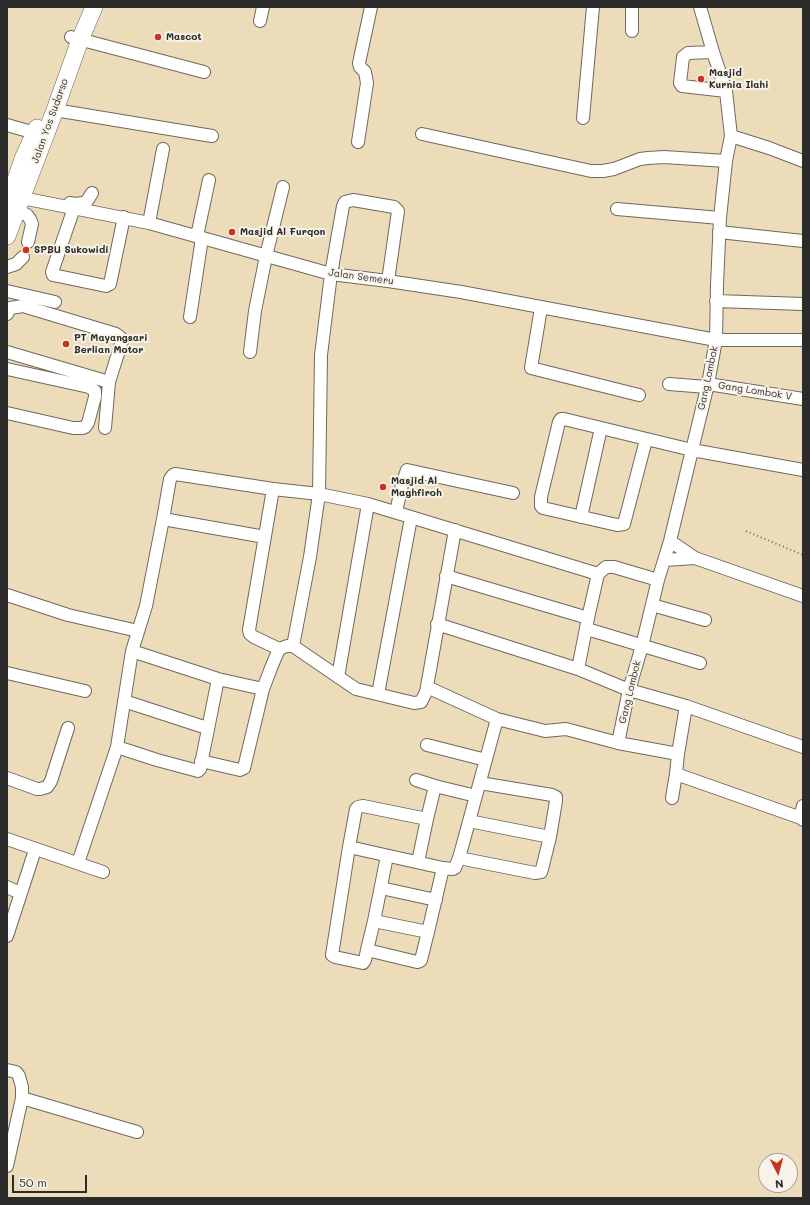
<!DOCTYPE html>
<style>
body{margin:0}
#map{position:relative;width:810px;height:1205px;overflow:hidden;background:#eddcba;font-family:Mali,sans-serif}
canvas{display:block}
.frame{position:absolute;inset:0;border:8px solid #2b2b2b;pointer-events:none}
.north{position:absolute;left:758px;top:1153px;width:40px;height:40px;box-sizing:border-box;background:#f7f3e8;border:1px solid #a5a39c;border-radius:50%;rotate:174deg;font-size:11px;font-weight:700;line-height:16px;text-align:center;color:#2b2b2b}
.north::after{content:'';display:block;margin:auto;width:14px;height:18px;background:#c8321e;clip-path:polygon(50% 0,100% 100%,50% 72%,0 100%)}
.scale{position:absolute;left:12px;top:1175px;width:75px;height:18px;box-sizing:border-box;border:2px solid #2b2b2b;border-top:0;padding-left:5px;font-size:12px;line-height:14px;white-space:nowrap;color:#2b2b2b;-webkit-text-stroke:3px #f7f3e8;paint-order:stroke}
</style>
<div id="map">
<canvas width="810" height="1205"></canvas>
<div class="frame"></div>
<div class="north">N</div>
<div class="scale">50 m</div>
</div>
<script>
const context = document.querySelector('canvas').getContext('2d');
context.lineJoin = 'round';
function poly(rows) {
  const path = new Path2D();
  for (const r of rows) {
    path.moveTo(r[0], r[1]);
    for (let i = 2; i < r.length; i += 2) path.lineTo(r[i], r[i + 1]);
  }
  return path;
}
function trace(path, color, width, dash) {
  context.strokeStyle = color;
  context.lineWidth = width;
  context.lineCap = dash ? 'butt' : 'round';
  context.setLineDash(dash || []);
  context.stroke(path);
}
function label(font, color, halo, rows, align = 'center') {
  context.font = font + ' Mali,sans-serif';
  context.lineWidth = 4;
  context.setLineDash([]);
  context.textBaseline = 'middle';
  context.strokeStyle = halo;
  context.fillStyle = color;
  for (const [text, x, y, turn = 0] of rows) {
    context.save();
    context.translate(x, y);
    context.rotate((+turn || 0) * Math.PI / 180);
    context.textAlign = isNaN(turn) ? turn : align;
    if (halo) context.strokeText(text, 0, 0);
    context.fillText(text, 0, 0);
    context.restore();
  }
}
const path = poly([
 [746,531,803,555]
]);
const minor = poly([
 [632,7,632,31],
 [260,21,263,7],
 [71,37,204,72],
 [713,52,688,53,683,57,680,83,682,86,691,87,726,91],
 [55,110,212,136],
 [583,118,593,7],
 [7,125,35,133],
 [422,134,591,171,603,171,614,169,640,159,648,158,664,157,726,161],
 [731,136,769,148,803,161],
 [358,142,367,83,365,72,360,67,359,63,371,7],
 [16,196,22,198,149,223,331,274,388,281,461,292,716,340,803,340],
 [70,203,76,204,83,203,87,201,92,193],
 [10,207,27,215,30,219,32,224,28,242],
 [74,208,52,272,53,275,106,286,110,284,124,217],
 [617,209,720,218],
 [149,223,163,149],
 [719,232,803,241],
 [197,236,209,180],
 [7,267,16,264,23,257],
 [7,291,55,302],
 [716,301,803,304],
 [541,308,531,368,639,395],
 [7,314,10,308,23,306,116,334,120,337,122,341,109,382,7,352],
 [190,317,202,238],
 [250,352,255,311,266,256,283,187],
 [7,369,89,387,95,391,95,397,88,423,85,427,83,428,73,428,7,413],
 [669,384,707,387],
 [708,384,803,399],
 [105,428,109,382],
 [646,440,624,524,617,525,543,508,541,506,541,497,559,422,561,419,564,419,692,450,803,470],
 [273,489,249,630,250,634,254,637,279,649],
 [396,512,402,485,407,470,513,493],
 [581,517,601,428],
 [163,519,265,537],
 [670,541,695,558,803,596],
 [665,560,695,558],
 [446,576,588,618,598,574],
 [7,595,68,615,138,631],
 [652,605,705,620],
 [588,618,578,669,629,690,686,706,803,747],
 [437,624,578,669],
 [587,629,700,663],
 [293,646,356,689,414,703,421,702,426,692,455,530],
 [132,651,218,679,263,689],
 [7,673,85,691],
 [338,677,368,504],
 [427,687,497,719,545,731,566,729,618,743,678,754],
 [378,694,411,518],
 [124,701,207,728],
 [686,706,678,754,676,774,801,818],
 [618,743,629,690,642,646,658,580,670,541,708,384,716,340,717,285,720,218,726,161,731,136,726,91,713,52,700,7],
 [427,745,486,760],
 [117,747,157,760,198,771,200,769,218,679],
 [201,761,240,770,244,768,263,689,271,668,279,649,287,646,293,646,310,557,319,494,321,355,331,274,343,206,345,202,353,200,394,207,398,211,388,281],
 [7,778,37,789,40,789,47,787,51,781,68,728],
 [416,780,435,786],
 [672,798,676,774],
 [803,806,801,814,803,820],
 [469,821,550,837],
 [7,839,103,872],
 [349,847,356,809,358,807,363,806,427,819],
 [387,856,374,921,428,932],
 [459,858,535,873,541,872,542,869,550,837,556,801,556,797,552,795,480,783],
 [418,862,427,819,435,786,476,796],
 [78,863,117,747,132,651,146,606,163,519,170,479,173,475,175,474,273,489,319,494,368,504,598,574,606,567,614,567,658,580],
 [443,868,428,932,421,960,420,961,417,962,367,950,365,960,363,963,335,957,332,955,349,847,443,868,453,869,455,868,459,858,497,719],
 [7,887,20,893],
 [381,888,436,900],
 [7,936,35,850],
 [367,950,374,921],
 [7,1070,16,1072,19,1076,22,1087,22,1098,7,1166],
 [22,1098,137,1132]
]);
const highway = poly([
 [8,202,23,159,37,128],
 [7,236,55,110,80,40,94,7]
]);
const markers = [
 [158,37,4,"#c8321e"],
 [701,79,4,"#c8321e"],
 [232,232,4,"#c8321e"],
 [26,250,4,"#c8321e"],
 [66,344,4,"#c8321e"],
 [383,487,4,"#c8321e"]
];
const poiNames = [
 ["Mascot",166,37],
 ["Masjid",709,73],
 ["Kurnia Ilahi",709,85],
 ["Masjid Al Furqon",240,232],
 ["SPBU Sukowidi",34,250],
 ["PT Mayangsari",74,338],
 ["Berlian Motor",74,350],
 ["Masjid Al",391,481],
 ["Maghfiroh",391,493]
];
const streetNames = [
 ["Jalan Yos Sudarso",50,121,-70],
 ["Jalan Semeru",361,277,8],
 ["Gang Lombok",708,378,-78],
 ["Gang Lombok V",755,391,9],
 ["Gang Lombok",630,692,-76]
];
trace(minor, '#6f695d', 14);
trace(highway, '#6f695d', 18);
trace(path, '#6f695d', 2, [1, 3]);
trace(minor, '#fff', 12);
trace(highway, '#fff', 17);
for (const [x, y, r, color] of markers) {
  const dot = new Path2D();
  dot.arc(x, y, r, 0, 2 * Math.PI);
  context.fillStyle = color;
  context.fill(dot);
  trace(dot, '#f7f3e8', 1.5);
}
label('bold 10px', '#2b2b2b', '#f7f3e8', poiNames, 'left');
label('10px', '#2b2b2b', '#f7f3e8', streetNames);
</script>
